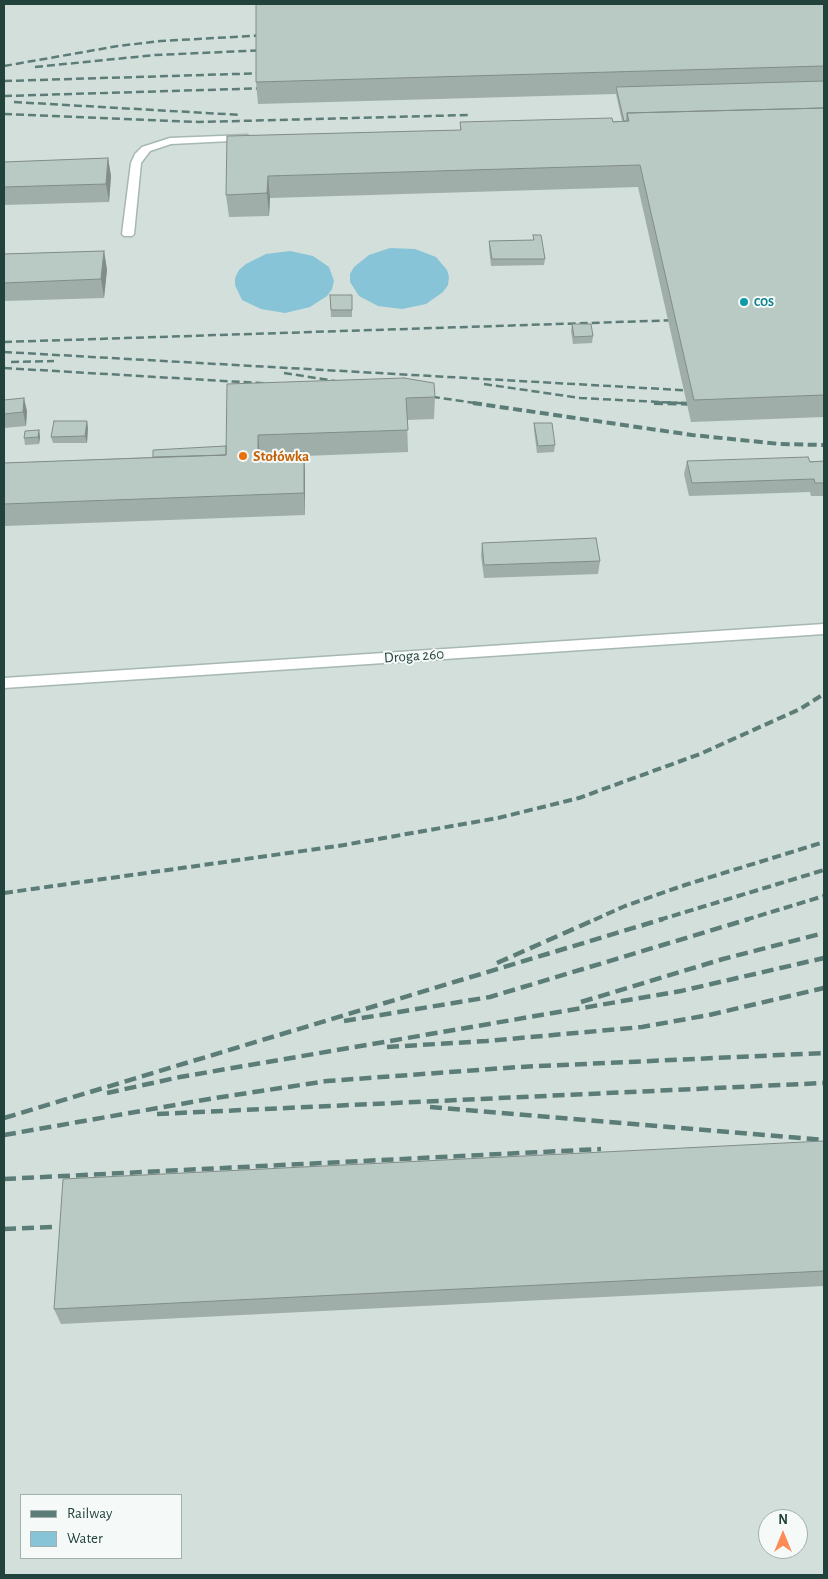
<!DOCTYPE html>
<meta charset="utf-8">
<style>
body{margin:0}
#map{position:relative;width:828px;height:1579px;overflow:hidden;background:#e4efeb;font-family:"Alegreya Sans",sans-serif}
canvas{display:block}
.frame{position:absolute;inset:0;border:5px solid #22423c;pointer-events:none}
.legend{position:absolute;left:20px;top:1494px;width:162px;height:65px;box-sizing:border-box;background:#f5faf8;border:1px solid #a1b0ad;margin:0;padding:6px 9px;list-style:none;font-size:15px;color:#22423c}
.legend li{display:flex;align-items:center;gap:10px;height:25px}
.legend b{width:25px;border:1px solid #a1b0ad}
.north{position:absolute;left:758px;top:1509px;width:50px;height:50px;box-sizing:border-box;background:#f5faf8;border:1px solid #a1b0ad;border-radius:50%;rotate:0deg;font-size:14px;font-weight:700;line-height:20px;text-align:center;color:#22423c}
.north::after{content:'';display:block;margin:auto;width:18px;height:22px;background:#fc8c55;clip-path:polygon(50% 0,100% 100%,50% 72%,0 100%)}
</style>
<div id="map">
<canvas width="828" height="1579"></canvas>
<div class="frame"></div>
<ul class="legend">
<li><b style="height:6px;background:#5c7d77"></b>Railway</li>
<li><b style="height:14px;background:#88c4d7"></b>Water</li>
</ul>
<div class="north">N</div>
</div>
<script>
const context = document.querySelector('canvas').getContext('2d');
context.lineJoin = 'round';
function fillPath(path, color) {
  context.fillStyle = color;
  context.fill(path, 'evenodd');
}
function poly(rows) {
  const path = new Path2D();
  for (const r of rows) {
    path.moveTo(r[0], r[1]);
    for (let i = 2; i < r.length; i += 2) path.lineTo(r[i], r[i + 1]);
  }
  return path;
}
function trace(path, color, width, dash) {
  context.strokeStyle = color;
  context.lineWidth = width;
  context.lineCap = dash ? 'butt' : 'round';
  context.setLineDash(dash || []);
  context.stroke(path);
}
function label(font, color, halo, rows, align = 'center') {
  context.font = font + ' "Alegreya Sans",sans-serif';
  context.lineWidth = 4;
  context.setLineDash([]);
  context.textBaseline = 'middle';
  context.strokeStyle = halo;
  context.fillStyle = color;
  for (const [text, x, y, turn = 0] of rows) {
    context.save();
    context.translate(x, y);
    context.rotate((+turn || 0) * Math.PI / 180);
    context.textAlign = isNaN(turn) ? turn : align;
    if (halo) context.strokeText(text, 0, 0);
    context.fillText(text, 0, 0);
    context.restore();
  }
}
const built = poly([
 [4,4,824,4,824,1575,4,1575],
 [21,1495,181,1495,181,1558,21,1558],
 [768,1519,798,1519,798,1549,768,1549]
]);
const water = poly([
 [390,248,415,249,436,257,447,270,449,277,448,285,443,292,426,304,402,309,378,306,359,296,350,282,350,274,354,267,369,255],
 [290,251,313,256,329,267,334,281,332,289,327,296,310,307,285,313,261,309,242,300,235,285,235,278,239,270,246,264,266,254]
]);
const service = poly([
 [247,135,252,138,251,140,171,144,150,151,141,163,134,234,132,236,124,236,122,234,131,163,135,154,142,147,170,138,247,135],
 [824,624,824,634,4,688,4,678,824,624]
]);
const railFar2 = poly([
 [4,66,118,46,161,41,269,35],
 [35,67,155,55,269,50],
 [4,81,269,73],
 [4,96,271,88],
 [14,102,241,115],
 [4,114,199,122,468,115],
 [4,342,681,320],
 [4,352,698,391],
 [11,362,54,361],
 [4,368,276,384],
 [284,373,348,383],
 [484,384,580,398,700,404],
 [420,395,482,404]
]);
const railFar1 = poly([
 [473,403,692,435,780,444,824,445],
 [654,403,700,404],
 [4,893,338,846,498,818,579,798,700,754,800,709,824,694],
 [594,920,625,906,685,885,824,842],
 [659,920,824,870],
 [745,920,824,896]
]);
const rail = poly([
 [497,963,596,919],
 [581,1002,723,959,824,933],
 [344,1021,490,997,749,919],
 [387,1047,487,1041,642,1027,709,1015,824,988],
 [107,1093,180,1077,681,991,824,958],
 [430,1107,824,1140],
 [157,1114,824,1083],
 [4,1118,663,919],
 [4,1135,215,1098,327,1081,519,1067,824,1053],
 [4,1179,601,1149],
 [4,1229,54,1227]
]);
const wall = poly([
 [824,4,824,417,691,422,638,187,270,198,269,216,229,217,226,195,227,136,460,130,460,122,622,121,616,94,258,104,256,82],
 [108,158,111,176,109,202,4,205,4,162],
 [533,235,545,259,544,265,491,266,489,248,489,241,533,240],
 [104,251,107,270,104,298,4,301,4,254],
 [330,295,352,295,352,317,331,317],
 [572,324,593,336,592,343,573,344,571,331],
 [404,378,435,397,434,419,407,420,408,452,304,456,305,474,305,515,4,526,4,463,153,457,226,446],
 [4,400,27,411,26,426,4,428],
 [534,423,555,445,554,452,537,453,534,430],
 [88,427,87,443,53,443,51,437],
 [39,430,40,437,39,444,25,445,24,438],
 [687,461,824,461,824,496,811,496,810,492,689,496,684,474],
 [482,543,600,561,598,574,484,578,481,556],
 [824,1141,824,1286,61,1324,54,1309]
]);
const shadedWall = poly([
 [108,158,111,176,109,202,106,184],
 [268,176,270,198,269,216,267,193],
 [104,251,107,270,104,298,101,279],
 [24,398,27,411,26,426,23,412],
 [87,421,88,427,87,443,85,436],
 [39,430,40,437,39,444,38,437],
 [258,435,260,457,258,453],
 [304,452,305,474,305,515,304,493]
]);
const building = poly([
 [256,4,824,4,824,66,256,82,256,4],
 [824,81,824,108,627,113,627,121,624,121,616,87,824,81],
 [824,108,824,395,694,400,640,165,268,176,267,193,226,195,227,136,461,130,460,122,612,118,613,122,629,121,627,113,824,108],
 [108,158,106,184,4,187,4,162,108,158],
 [533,235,541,235,545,259,492,259,489,241,534,240,533,235],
 [104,251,101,279,4,283,4,254,104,251],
 [330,295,352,295,352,310,331,310,330,295],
 [572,324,591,324,593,336,574,337,572,324],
 [404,378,434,383,435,397,406,398,408,430,258,435,258,453,304,452,304,493,4,504,4,463,226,455,227,384,404,378],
 [24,398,23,412,4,414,4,400,24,398],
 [54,421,87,421,85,436,51,437,54,421],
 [534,423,552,423,555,445,538,446,534,423],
 [39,430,38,437,24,438,25,431,39,430],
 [226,446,226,455,153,457,153,450,226,446],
 [808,457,810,462,824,461,824,483,815,483,814,479,692,483,687,461,808,457],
 [596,538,600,561,484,565,482,543,596,538],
 [824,1141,824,1271,54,1309,63,1179,824,1141]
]);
const markers = [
 [744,302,5,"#0f9aa8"],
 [243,456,5,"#e8710a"]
];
const farCulturenames = [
 ["COS",754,302]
];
const foodNames = [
 ["Stołówka",253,456]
];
const streetNames = [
 ["Droga 260",414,656,-4]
];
fillPath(built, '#d2dfda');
fillPath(water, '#88c4d7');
trace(service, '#a6b8b3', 3);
fillPath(service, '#fff');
trace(railFar2, '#5c7d77', 2.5, [8, 4]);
trace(railFar1, '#5c7d77', 4, [9, 4.5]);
trace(rail, '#5c7d77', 4.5, [12, 6]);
fillPath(wall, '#9faea9');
fillPath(shadedWall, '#828d89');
fillPath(building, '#b9cac4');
trace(building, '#828d89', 1);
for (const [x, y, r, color] of markers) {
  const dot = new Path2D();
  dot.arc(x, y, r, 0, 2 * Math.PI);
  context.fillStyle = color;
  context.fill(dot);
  trace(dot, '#f5faf8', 2);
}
label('bold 12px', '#0d838f', '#f5faf8', farCulturenames, 'left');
label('bold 15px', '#c56008', '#f5faf8', foodNames, 'left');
label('15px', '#22423c', '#f5faf8', streetNames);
</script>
